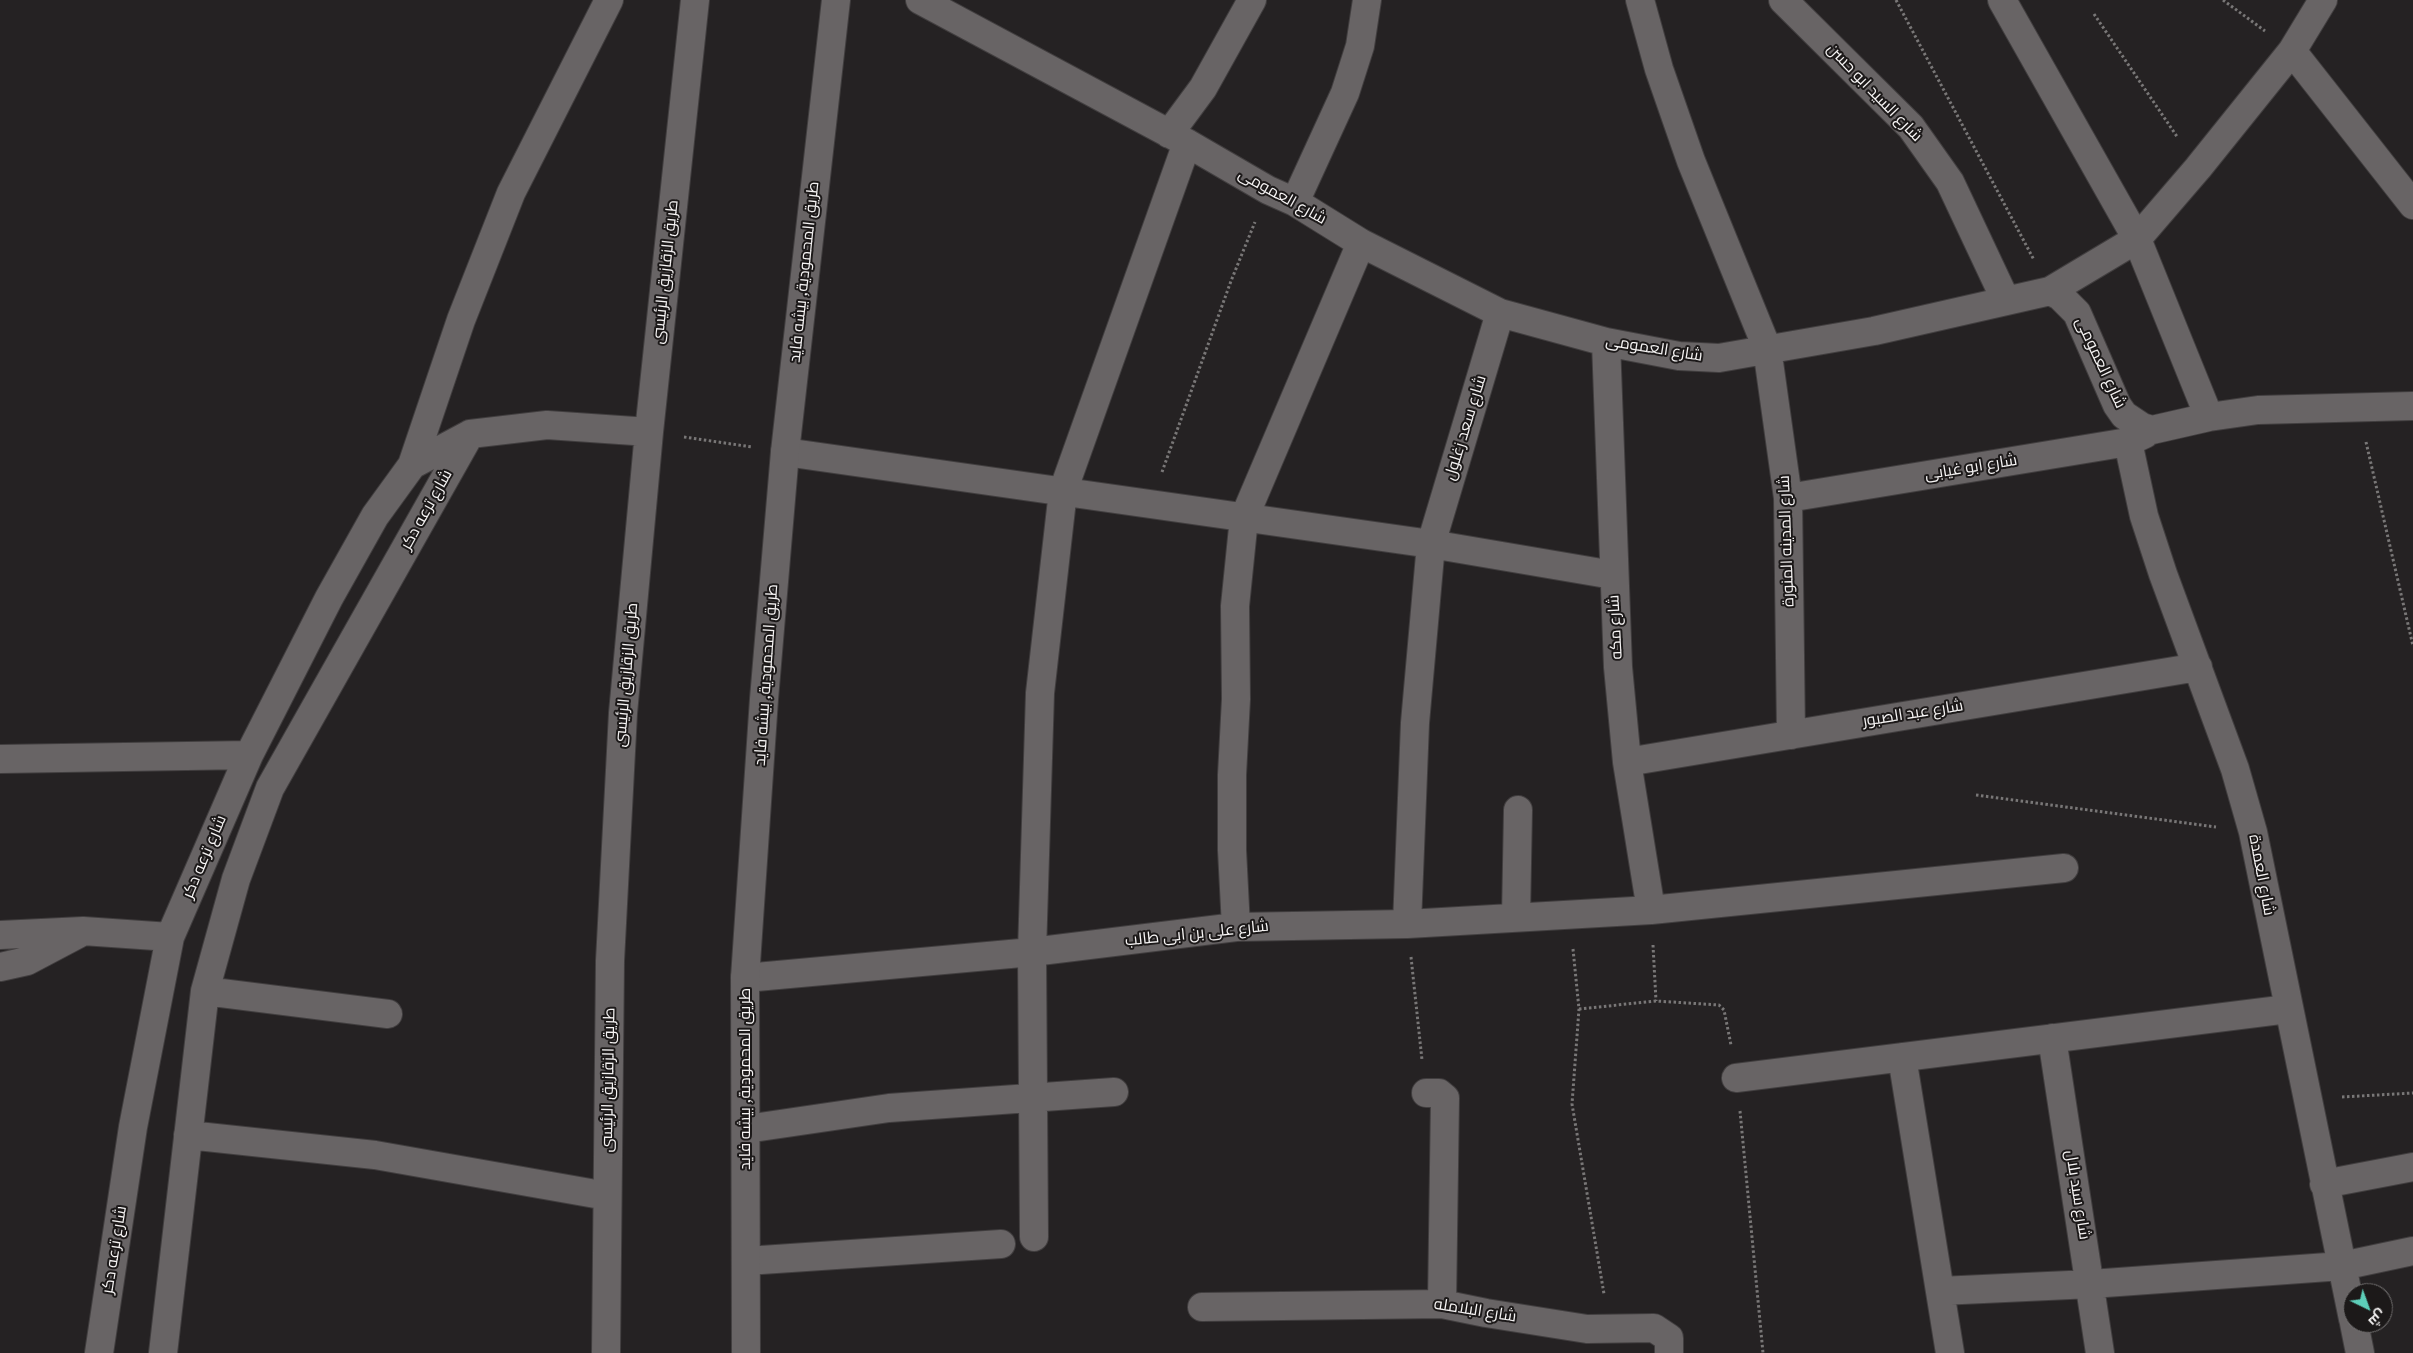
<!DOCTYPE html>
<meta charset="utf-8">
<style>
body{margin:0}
#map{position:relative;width:2413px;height:1353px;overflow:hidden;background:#252223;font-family:"Source Serif 4",Cairo,serif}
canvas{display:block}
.north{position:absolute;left:2343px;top:1283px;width:50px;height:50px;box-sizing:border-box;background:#1c1919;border:1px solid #737171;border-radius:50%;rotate:138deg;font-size:14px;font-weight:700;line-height:20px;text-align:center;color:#f6f4f4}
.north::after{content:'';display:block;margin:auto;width:18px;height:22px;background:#5dceb9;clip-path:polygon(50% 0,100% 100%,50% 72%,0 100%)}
</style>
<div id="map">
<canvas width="2413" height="1353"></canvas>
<div class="north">ش</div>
</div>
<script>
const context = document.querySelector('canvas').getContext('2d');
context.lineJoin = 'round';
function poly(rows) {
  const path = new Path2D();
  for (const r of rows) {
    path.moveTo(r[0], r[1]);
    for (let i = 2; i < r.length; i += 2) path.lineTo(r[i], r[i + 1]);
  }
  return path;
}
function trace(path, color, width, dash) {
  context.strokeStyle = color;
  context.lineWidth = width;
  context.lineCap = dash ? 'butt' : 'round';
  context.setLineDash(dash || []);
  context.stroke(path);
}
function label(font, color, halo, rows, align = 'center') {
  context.font = font + ' "Source Serif 4",Cairo,serif';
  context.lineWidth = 4;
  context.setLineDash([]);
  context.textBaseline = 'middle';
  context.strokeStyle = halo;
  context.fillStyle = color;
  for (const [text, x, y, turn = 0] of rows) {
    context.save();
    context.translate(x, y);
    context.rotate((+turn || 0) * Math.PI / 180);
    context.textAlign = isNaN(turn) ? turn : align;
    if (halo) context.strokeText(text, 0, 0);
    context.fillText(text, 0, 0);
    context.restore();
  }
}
const path = poly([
 [1896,0,2034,260],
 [2223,0,2265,31],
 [2094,14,2178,138],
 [684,437,752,447],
 [2366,442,2413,646],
 [1162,472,1231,281,1255,222],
 [1976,795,2216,827],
 [1653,945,1656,1001],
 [1573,949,1579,1009,1572,1104,1604,1294],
 [1411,957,1422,1060],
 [1579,1009,1656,1001,1719,1005,1724,1010,1731,1045],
 [2342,1097,2413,1093],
 [1740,1111,1763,1353]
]);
const minor = poly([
 [920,0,1187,143,1268,190,1295,202,1361,243,1500,313,1606,342,1679,356,1719,358,1874,331,2050,291,2060,296,2077,313,2117,405,2124,415,2142,427,2152,430,2209,417,2258,410,2413,406],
 [1640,0,1659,69,1691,161,1767,348,1788,498,1791,735],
 [1783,0,1911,127,1950,182,2006,301],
 [2002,0,2137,239,2209,417],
 [2292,51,2413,205],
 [1169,134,1203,88,1252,0],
 [1295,202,1345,93,1360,46,1367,0],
 [2050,291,2137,239,2198,168,2292,51,2323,0],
 [1606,342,1618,667,1627,762,1651,910],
 [2128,442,2144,516,2163,574,2235,769,2253,832,2353,1319],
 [785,452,1431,544,1613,575],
 [412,465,461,320,511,193,609,0],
 [1788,498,2128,442,2145,434],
 [0,759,249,755],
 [1627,762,2198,667],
 [1516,917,1518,810],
 [1407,924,1415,723,1431,544,1500,313],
 [1236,927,1232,850,1232,775,1236,699,1235,606,1244,518,1361,243],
 [0,935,83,931,170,937],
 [0,967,27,961,80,933],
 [745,978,1032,952,1236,927,1407,924,1651,910,2064,868],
 [205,991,388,1014],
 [2052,1038,2100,1353],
 [1902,1057,1950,1353],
 [1736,1078,2288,1009],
 [1426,1093,1439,1093,1445,1098,1442,1304],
 [746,1129,889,1108,1114,1092],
 [188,1135,375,1155,607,1196],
 [2324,1184,2413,1167],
 [1034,1237,1032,952,1040,693,1063,491,1187,143],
 [746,1261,1001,1244],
 [1940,1291,2091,1284,2342,1266,2413,1251],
 [1202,1307,1442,1304,1486,1313,1587,1329,1654,1328,1669,1338,1669,1353],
 [2354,1323,2360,1353],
 [99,1353,133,1127,170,937,249,755,329,598,375,516,412,465,470,434,547,425,649,432],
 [163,1353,205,991,236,879,270,788,470,434],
 [606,1353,610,961,623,713,649,432,695,0]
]);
const tertiary = poly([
 [746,1353,745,978,764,699,785,452,836,0]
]);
const streetNames = [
 ["شارع السيد ابو حسن",1874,93,46],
 ["شارع العمومى",1282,197,29],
 ["طريق الزقازيق الرئيسى",666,272,-84],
 ["طريق المحمودية, بيشه فايد",805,272,-84],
 ["شارع العمومى",1654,349,9],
 ["شارع العمومى",2100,363,65],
 ["شارع سعد زغلول",1466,428,-73],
 ["شارع ابو غيابى",1971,468,-9],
 ["شارع ترعه دكر",427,510,-61],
 ["شارع المدينه المنورة",1787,541,-92],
 ["شارع مكه",1616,627,-93],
 ["طريق الزقازيق الرئيسى",627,675,-85],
 ["طريق المحمودية, بيشه فايد",767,675,-86],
 ["شارع عبد الصبور",1913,714,-9],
 ["شارع ترعه دكر",205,857,-67],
 ["شارع العمدة",2261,875,79],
 ["شارع على بن ابى طالب",1197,934,-6],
 ["طريق المحمودية, بيشه فايد",746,1079,-90],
 ["طريق الزقازيق الرئيسى",609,1080,-89],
 ["شارع سيد بلال",2077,1195,81],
 ["شارع ترعه دكر",115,1250,-81],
 ["شارع البلامله",1475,1311,9]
];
trace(minor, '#413e3f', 30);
trace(tertiary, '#413e3f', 30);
trace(path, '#797777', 3, [2.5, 2.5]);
trace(minor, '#686465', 28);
trace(tertiary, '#686465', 28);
label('16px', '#f6f4f4', '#1c1919', streetNames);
</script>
